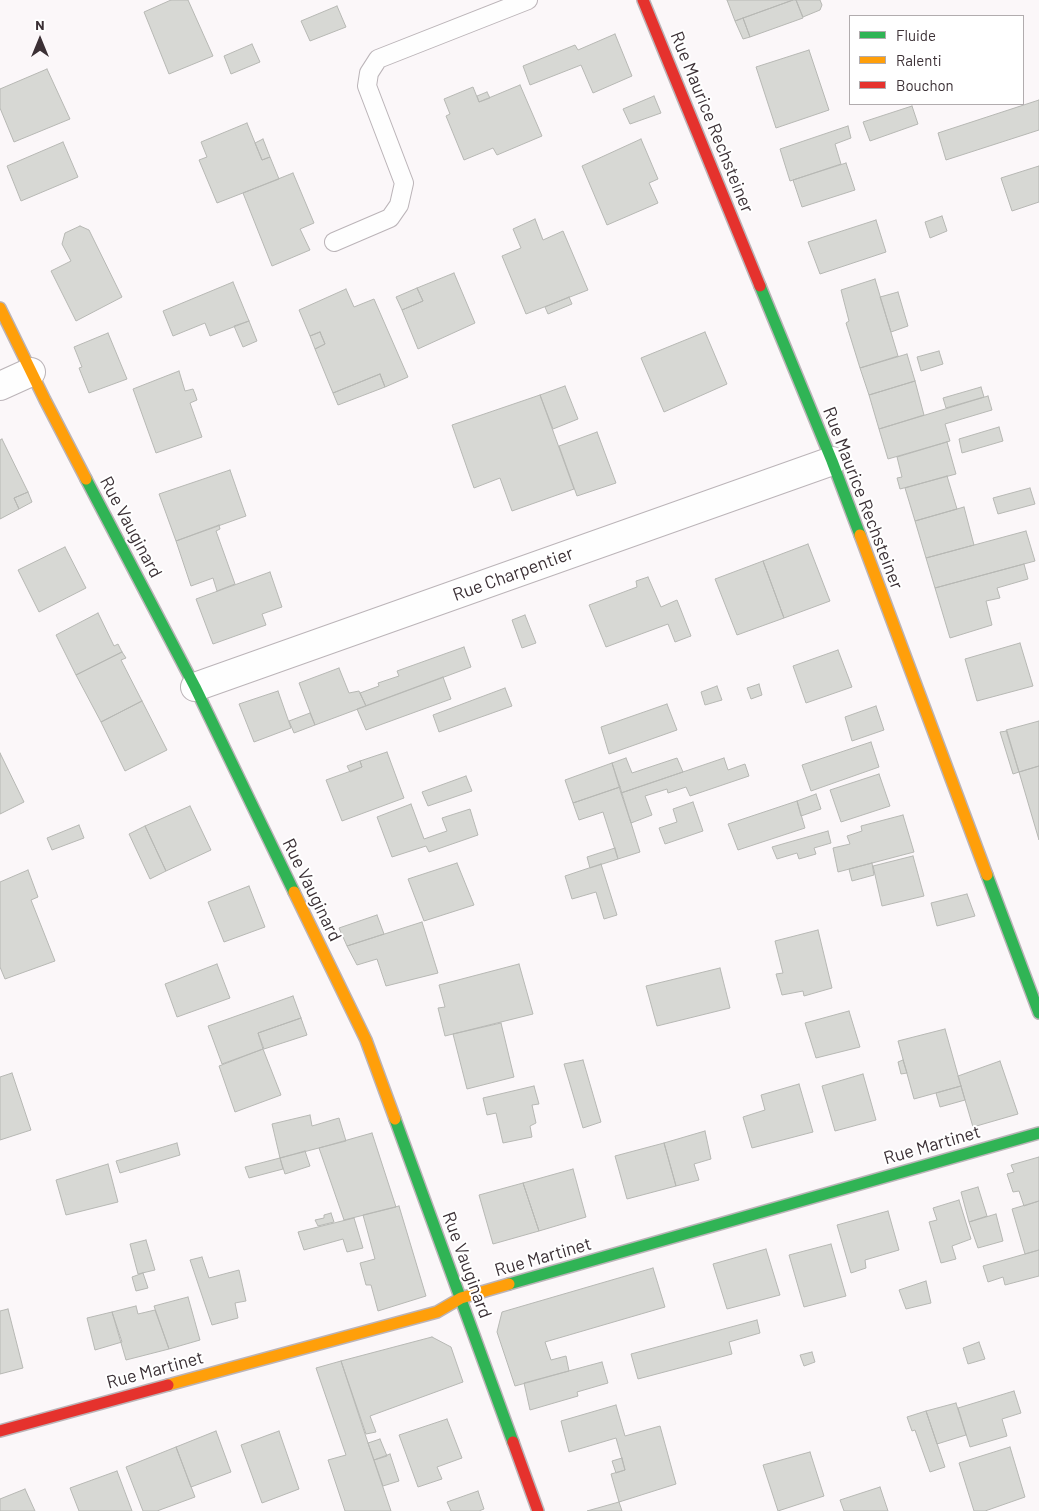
<!DOCTYPE html>
<style>
body{margin:0}
#map{position:relative;width:1039px;height:1511px;overflow:hidden;background:#fbf7f9;font-family:Barlow,sans-serif}
canvas{display:block}
.legend{position:absolute;left:849px;top:15px;width:175px;height:90px;box-sizing:border-box;background:#fff;border:1px solid #b1acae;margin:0;padding:6px 9px;list-style:none;font-size:15px;color:#3b3035}
.legend li{display:flex;align-items:center;gap:10px;height:25px}
.legend b{width:25px;border:1px solid #b1acae}
.north{position:absolute;left:15px;top:15px;width:50px;height:50px;-webkit-text-stroke:4px #fff;paint-order:stroke;rotate:0deg;font-size:14px;font-weight:700;line-height:20px;text-align:center;color:#3b3035}
.north::after{content:'';display:block;margin:auto;width:18px;height:22px;background:#3b3035;clip-path:polygon(50% 0,100% 100%,50% 72%,0 100%)}
</style>
<div id="map">
<canvas width="1039" height="1511"></canvas>
<ul class="legend">
<li><b style="height:6px;background:#30b455"></b>Fluide</li>
<li><b style="height:6px;background:#ff9f0a"></b>Ralenti</li>
<li><b style="height:6px;background:#e5322d"></b>Bouchon</li>
</ul>
<div class="north">N</div>
</div>
<script>
const context = document.querySelector('canvas').getContext('2d');
context.lineJoin = 'round';
function fillPath(path, color) {
  context.fillStyle = color;
  context.fill(path, 'evenodd');
}
function poly(rows) {
  const path = new Path2D();
  for (const r of rows) {
    path.moveTo(r[0], r[1]);
    for (let i = 2; i < r.length; i += 2) path.lineTo(r[i], r[i + 1]);
  }
  return path;
}
function trace(path, color, width, dash) {
  context.strokeStyle = color;
  context.lineWidth = width;
  context.lineCap = dash ? 'butt' : 'round';
  context.setLineDash(dash || []);
  context.stroke(path);
}
function label(font, color, halo, rows, align = 'center') {
  context.font = font + ' Barlow,sans-serif';
  context.lineWidth = 4;
  context.setLineDash([]);
  context.textBaseline = 'middle';
  context.strokeStyle = halo;
  context.fillStyle = color;
  for (const [text, x, y, turn = 0] of rows) {
    context.save();
    context.translate(x, y);
    context.rotate((+turn || 0) * Math.PI / 180);
    context.textAlign = isNaN(turn) ? turn : align;
    if (halo) context.strokeText(text, 0, 0);
    context.fillText(text, 0, 0);
    context.restore();
  }
}
const building = poly([
 [171,0,188,0,213,56,169,74,144,12,171,0],
 [727,0,793,0,735,21,727,0],
 [793,0,796,0,803,18,750,37,743,18,793,0],
 [796,0,820,0,822,5,820,10,803,17,796,0],
 [337,6,346,27,310,41,301,21,337,6],
 [743,18,750,37,743,39,735,21,743,18],
 [615,34,632,76,593,93,581,65,530,85,523,66,575,45,578,50,615,34],
 [252,44,260,62,231,74,224,56,252,44],
 [809,50,829,110,776,128,756,67,809,50],
 [47,69,70,119,14,142,0,108,0,89,47,69],
 [520,85,542,136,497,155,493,148,464,160,446,116,450,114,444,99,473,87,479,102,520,85],
 [487,92,490,98,479,102,477,96,487,92],
 [654,96,661,113,630,124,623,109,654,96],
 [1039,100,1039,130,946,160,938,133,1039,100],
 [912,106,918,124,870,141,863,122,912,106],
 [247,123,262,160,270,157,279,179,217,203,199,160,207,157,201,142,247,123],
 [848,126,851,138,835,144,841,164,790,181,780,149,848,126],
 [263,139,270,157,262,160,255,143,263,139],
 [641,139,658,179,649,183,658,203,607,225,582,166,641,139],
 [63,142,78,177,21,201,7,166,63,142],
 [846,163,855,190,802,207,793,180,846,163],
 [1039,166,1039,202,1012,211,1001,178,1039,166],
 [293,173,314,223,300,229,310,250,272,266,243,193,293,173],
 [942,216,947,231,930,238,925,222,942,216],
 [535,219,543,240,563,231,588,290,526,314,502,256,521,248,513,229,535,219],
 [876,220,886,252,820,274,808,242,876,220],
 [80,226,89,230,122,297,76,321,51,271,71,261,62,244,65,233,80,226],
 [454,273,475,323,418,349,402,310,423,301,417,288,454,273],
 [875,279,898,356,860,368,846,323,849,321,841,290,875,279],
 [233,282,249,321,210,336,205,323,173,336,163,311,233,282],
 [417,288,423,301,402,310,396,297,417,288],
 [346,289,354,307,374,299,408,377,385,387,380,374,333,393,315,349,325,344,320,332,310,336,299,310,346,289],
 [898,292,908,326,891,332,880,297,898,292],
 [569,297,572,304,548,314,545,307,569,297],
 [249,321,257,341,243,347,234,326,249,321],
 [320,332,325,344,315,349,310,336,320,332],
 [705,332,727,384,664,412,641,358,705,332],
 [108,333,127,379,89,393,79,368,82,367,74,347,108,333],
 [939,351,943,364,921,371,917,357,939,351],
 [907,354,915,381,869,395,860,368,907,354],
 [179,371,185,391,193,389,195,394,197,400,190,403,202,437,156,453,133,389,179,371],
 [380,374,385,387,338,405,333,393,380,374],
 [915,381,924,415,879,429,869,395,915,381],
 [565,386,578,419,553,429,540,395,565,386],
 [981,387,984,397,946,408,943,398,981,387],
 [540,395,574,489,512,511,500,478,474,488,452,425,540,395],
 [988,396,992,410,945,424,950,441,888,459,879,429,988,396],
 [999,427,1003,441,962,453,959,439,999,427],
 [597,432,616,483,577,496,559,446,597,432],
 [2,439,28,492,14,498,19,509,0,519,0,440,2,439],
 [947,442,956,474,900,489,897,478,902,477,897,457,947,442],
 [230,470,246,516,176,541,159,494,230,470],
 [947,476,957,509,915,521,905,488,947,476],
 [1030,488,1035,504,998,514,993,498,1030,488],
 [28,492,32,502,19,509,14,498,28,492],
 [964,507,974,545,926,558,915,521,964,507],
 [219,525,220,529,216,531,235,584,217,591,213,578,191,586,176,541,219,525],
 [1026,531,1035,561,935,588,926,558,1026,531],
 [808,544,830,601,784,618,763,561,808,544],
 [65,547,86,588,39,612,18,570,65,547],
 [763,561,784,618,737,635,715,579,763,561],
 [1024,564,1028,579,997,588,1000,598,986,601,992,625,950,638,935,588,1024,564],
 [270,572,282,607,262,614,266,625,213,644,196,599,270,572],
 [648,577,661,607,677,600,691,636,675,642,668,624,606,647,589,605,637,587,636,581,648,577],
 [98,613,114,646,118,644,122,652,76,675,56,635,98,613],
 [525,615,536,643,522,648,512,620,525,615],
 [1020,643,1033,686,977,701,965,659,1020,643],
 [464,647,471,667,366,706,360,693,379,686,378,683,399,676,397,671,464,647],
 [838,650,852,687,806,703,793,666,838,650],
 [122,652,126,658,121,660,142,701,101,722,76,675,122,652],
 [339,668,349,693,359,691,366,706,315,725,299,683,339,668],
 [443,677,451,699,366,730,357,709,443,677],
 [759,684,762,695,751,699,747,688,759,684],
 [717,686,722,700,705,705,701,692,717,686],
 [505,688,512,706,439,732,433,715,505,688],
 [278,691,291,728,254,742,239,704,278,691],
 [142,701,167,750,125,771,101,722,142,701],
 [667,704,677,730,609,754,601,727,667,704],
 [876,706,884,730,852,741,845,717,876,706],
 [310,713,315,725,294,733,289,721,310,713],
 [1039,721,1039,766,1019,772,1006,730,1039,721],
 [1007,731,1019,772,1013,774,1000,732,1007,731],
 [871,742,879,767,811,791,802,765,871,742],
 [387,752,404,798,342,821,326,780,362,767,360,761,387,752],
 [0,753,24,802,0,814,0,753],
 [626,758,632,773,677,758,683,772,621,793,612,763,626,758],
 [724,758,728,770,745,764,749,776,690,796,686,787,668,793,667,789,645,796,652,815,631,823,621,793,724,758],
 [360,761,362,767,350,772,347,766,360,761],
 [612,763,620,787,573,803,565,780,612,763],
 [1039,766,1039,840,1019,772,1039,766],
 [879,774,890,806,841,822,830,790,879,774],
 [466,776,472,791,428,806,422,792,466,776],
 [620,787,640,852,618,859,603,812,579,820,573,803,620,787],
 [816,794,821,809,801,816,797,801,816,794],
 [797,801,805,828,738,850,728,824,797,801],
 [693,802,703,831,665,844,659,828,677,822,673,809,693,802],
 [411,804,424,839,447,831,442,818,470,809,478,835,429,852,426,846,392,857,377,817,411,804],
 [190,806,211,850,166,871,145,826,190,806],
 [903,815,914,852,838,872,833,848,850,844,847,836,862,831,861,826,903,815],
 [79,825,84,838,52,850,47,838,79,825],
 [145,826,166,871,150,879,129,834,145,826],
 [828,831,831,843,814,848,816,854,799,859,797,853,777,859,772,847,828,831],
 [615,848,618,859,590,868,587,857,615,848],
 [913,856,924,896,882,906,873,866,913,856],
 [457,863,474,905,424,921,408,879,457,863],
 [872,863,874,875,852,881,849,869,872,863],
 [601,864,617,915,604,919,596,892,572,899,565,876,601,864],
 [28,870,38,897,31,900,55,961,5,979,0,967,0,882,28,870],
 [249,886,265,927,224,942,208,902,249,886],
 [967,894,975,916,937,926,931,903,967,894],
 [377,915,384,934,347,946,339,928,377,915],
 [422,922,438,973,386,986,377,959,357,965,347,946,422,922],
 [818,930,832,988,804,996,803,991,782,995,776,974,783,973,775,941,818,930],
 [217,964,230,998,177,1017,165,984,217,964],
 [519,964,533,1014,445,1036,438,1008,445,1007,439,985,519,964],
 [720,968,730,1008,657,1026,646,986,720,968],
 [293,996,301,1018,258,1033,263,1049,222,1064,208,1026,293,996],
 [849,1011,860,1047,816,1058,805,1023,849,1011],
 [301,1018,307,1035,264,1049,258,1033,301,1018],
 [501,1023,514,1077,467,1089,453,1034,501,1023],
 [945,1029,961,1086,914,1099,898,1041,945,1029],
 [263,1049,281,1095,235,1112,219,1066,263,1049],
 [583,1060,601,1122,583,1128,564,1064,583,1060],
 [903,1060,907,1073,901,1074,898,1062,903,1060],
 [1000,1061,1018,1114,973,1127,958,1076,1000,1061],
 [12,1073,31,1130,0,1140,0,1077,12,1073],
 [863,1074,876,1120,835,1131,822,1086,863,1074],
 [799,1084,813,1132,752,1148,743,1117,765,1110,761,1095,799,1084],
 [534,1086,539,1104,532,1105,536,1123,530,1126,532,1137,503,1143,496,1113,487,1115,483,1098,534,1086],
 [961,1086,965,1100,940,1107,936,1093,961,1086],
 [310,1115,312,1126,339,1118,346,1141,280,1158,272,1124,310,1115],
 [705,1131,711,1159,694,1164,699,1180,676,1186,664,1143,705,1131],
 [372,1133,396,1207,344,1220,319,1148,372,1133],
 [177,1143,180,1155,120,1173,116,1161,177,1143],
 [664,1143,676,1186,627,1199,615,1156,664,1143],
 [305,1151,310,1166,285,1174,280,1158,305,1151],
 [1039,1157,1039,1201,1024,1206,1019,1191,1013,1192,1007,1174,1014,1172,1011,1165,1039,1157],
 [280,1158,283,1169,249,1178,245,1167,280,1158],
 [108,1164,118,1202,66,1215,56,1180,108,1164],
 [573,1169,586,1217,539,1231,523,1183,573,1169],
 [523,1183,539,1231,493,1244,479,1195,523,1183],
 [978,1187,987,1216,969,1222,961,1192,978,1187],
 [959,1200,971,1239,952,1246,956,1259,941,1263,929,1222,937,1220,933,1208,959,1200],
 [1039,1201,1039,1250,1025,1254,1012,1209,1039,1201],
 [399,1206,426,1296,378,1311,371,1285,366,1285,360,1263,375,1259,363,1215,399,1206],
 [888,1211,899,1250,865,1260,866,1268,851,1273,837,1225,888,1211],
 [331,1213,334,1222,318,1226,315,1220,324,1218,324,1215,331,1213],
 [996,1214,1003,1241,978,1248,969,1222,996,1214],
 [354,1218,363,1248,347,1252,343,1239,304,1250,298,1232,354,1218],
 [146,1240,155,1270,138,1274,130,1244,146,1240],
 [831,1244,846,1296,804,1307,789,1255,831,1244],
 [766,1249,780,1295,727,1309,713,1264,766,1249],
 [1039,1250,1039,1276,1005,1285,1003,1277,988,1282,983,1266,1039,1250],
 [202,1257,209,1278,239,1270,246,1301,235,1303,238,1318,212,1325,190,1260,202,1257],
 [653,1268,665,1307,545,1342,551,1360,566,1356,569,1371,515,1386,497,1332,502,1312,653,1268],
 [143,1273,148,1288,136,1291,132,1277,143,1273],
 [926,1281,931,1303,906,1309,899,1290,926,1281],
 [188,1297,200,1340,169,1349,154,1306,188,1297],
 [136,1306,138,1314,155,1310,169,1349,126,1360,112,1312,136,1306],
 [8,1309,23,1368,0,1374,0,1311,8,1309],
 [112,1312,122,1342,95,1350,87,1318,112,1312],
 [757,1320,760,1333,729,1342,732,1354,638,1379,631,1354,757,1320],
 [432,1337,451,1347,463,1382,370,1416,376,1432,366,1434,341,1361,432,1337],
 [979,1342,985,1359,968,1364,963,1348,979,1342],
 [812,1352,815,1362,804,1366,800,1355,812,1352],
 [341,1361,368,1443,391,1511,345,1511,328,1460,346,1455,316,1368,341,1361],
 [602,1362,608,1383,577,1392,578,1396,530,1410,524,1383,602,1362],
 [1014,1391,1021,1413,1002,1419,1007,1436,970,1447,958,1408,1014,1391],
 [956,1403,966,1435,937,1444,926,1411,956,1403],
 [616,1405,625,1436,660,1426,676,1484,619,1502,611,1474,625,1470,616,1438,569,1452,561,1421,616,1405],
 [926,1411,945,1467,930,1472,915,1430,912,1431,907,1417,926,1411],
 [447,1419,462,1458,437,1467,442,1479,418,1487,399,1435,447,1419],
 [216,1431,231,1472,191,1487,176,1447,216,1431],
 [279,1431,299,1489,262,1503,241,1445,279,1431],
 [380,1439,387,1456,374,1460,368,1443,380,1439],
 [176,1447,195,1497,157,1511,143,1511,126,1467,176,1447],
 [1010,1447,1025,1497,985,1511,974,1511,959,1463,1010,1447],
 [810,1452,824,1496,778,1511,763,1465,810,1452],
 [390,1454,399,1481,383,1486,374,1460,390,1454],
 [622,1458,625,1470,616,1473,612,1461,622,1458],
 [117,1471,132,1511,79,1511,70,1488,117,1471],
 [880,1487,888,1511,844,1511,840,1500,880,1487],
 [25,1489,35,1511,0,1511,0,1499,25,1489],
 [478,1491,484,1509,479,1511,451,1511,447,1502,478,1491],
 [619,1502,622,1511,587,1511,619,1502]
]);
const lane = poly([
 [334,242,390,218,399,205,404,183,367,86,369,73,378,59,528,0]
]);
const street = poly([
 [0,386,31,372],
 [195,687,832,461]
]);
const fast = poly([
 [760,286,832,461,860,535],
 [86,479,195,687,294,892],
 [987,875,1039,1013],
 [395,1119,513,1442],
 [509,1284,1039,1133]
]);
const slow = poly([
 [0,308,45,400,86,479],
 [860,535,987,875],
 [294,892,366,1040,395,1119],
 [168,1385,437,1312,461,1298,509,1284]
]);
const jam = poly([
 [643,0,760,286],
 [0,1431,168,1385],
 [513,1442,538,1511]
]);
const streetNames = [
 ["Rue Maurice Rechsteiner",712,122,68],
 ["Rue Maurice Rechsteiner",863,498,69],
 ["Rue Vauginard",131,527,62],
 ["Rue Charpentier",513,574,-20],
 ["Rue Vauginard",312,890,64],
 ["Rue Martinet",932,1145,-16],
 ["Rue Martinet",543,1257,-16],
 ["Rue Vauginard",467,1265,70],
 ["Rue Martinet",155,1370,-15]
];
fillPath(building, '#d7d8d4');
trace(building, '#b7b8b4', 1);
trace(lane, '#bbb4b8', 20);
trace(street, '#bbb4b8', 30);
trace(fast, '#bbb4b8', 14);
trace(slow, '#bbb4b8', 14);
trace(jam, '#bbb4b8', 14);
trace(lane, '#fefefe', 18);
trace(street, '#fefefe', 28);
trace(fast, '#30b455', 11);
trace(slow, '#ff9f0a', 11);
trace(jam, '#e5322d', 11);
label('18px', '#3b3035', '#fff', streetNames);
</script>
